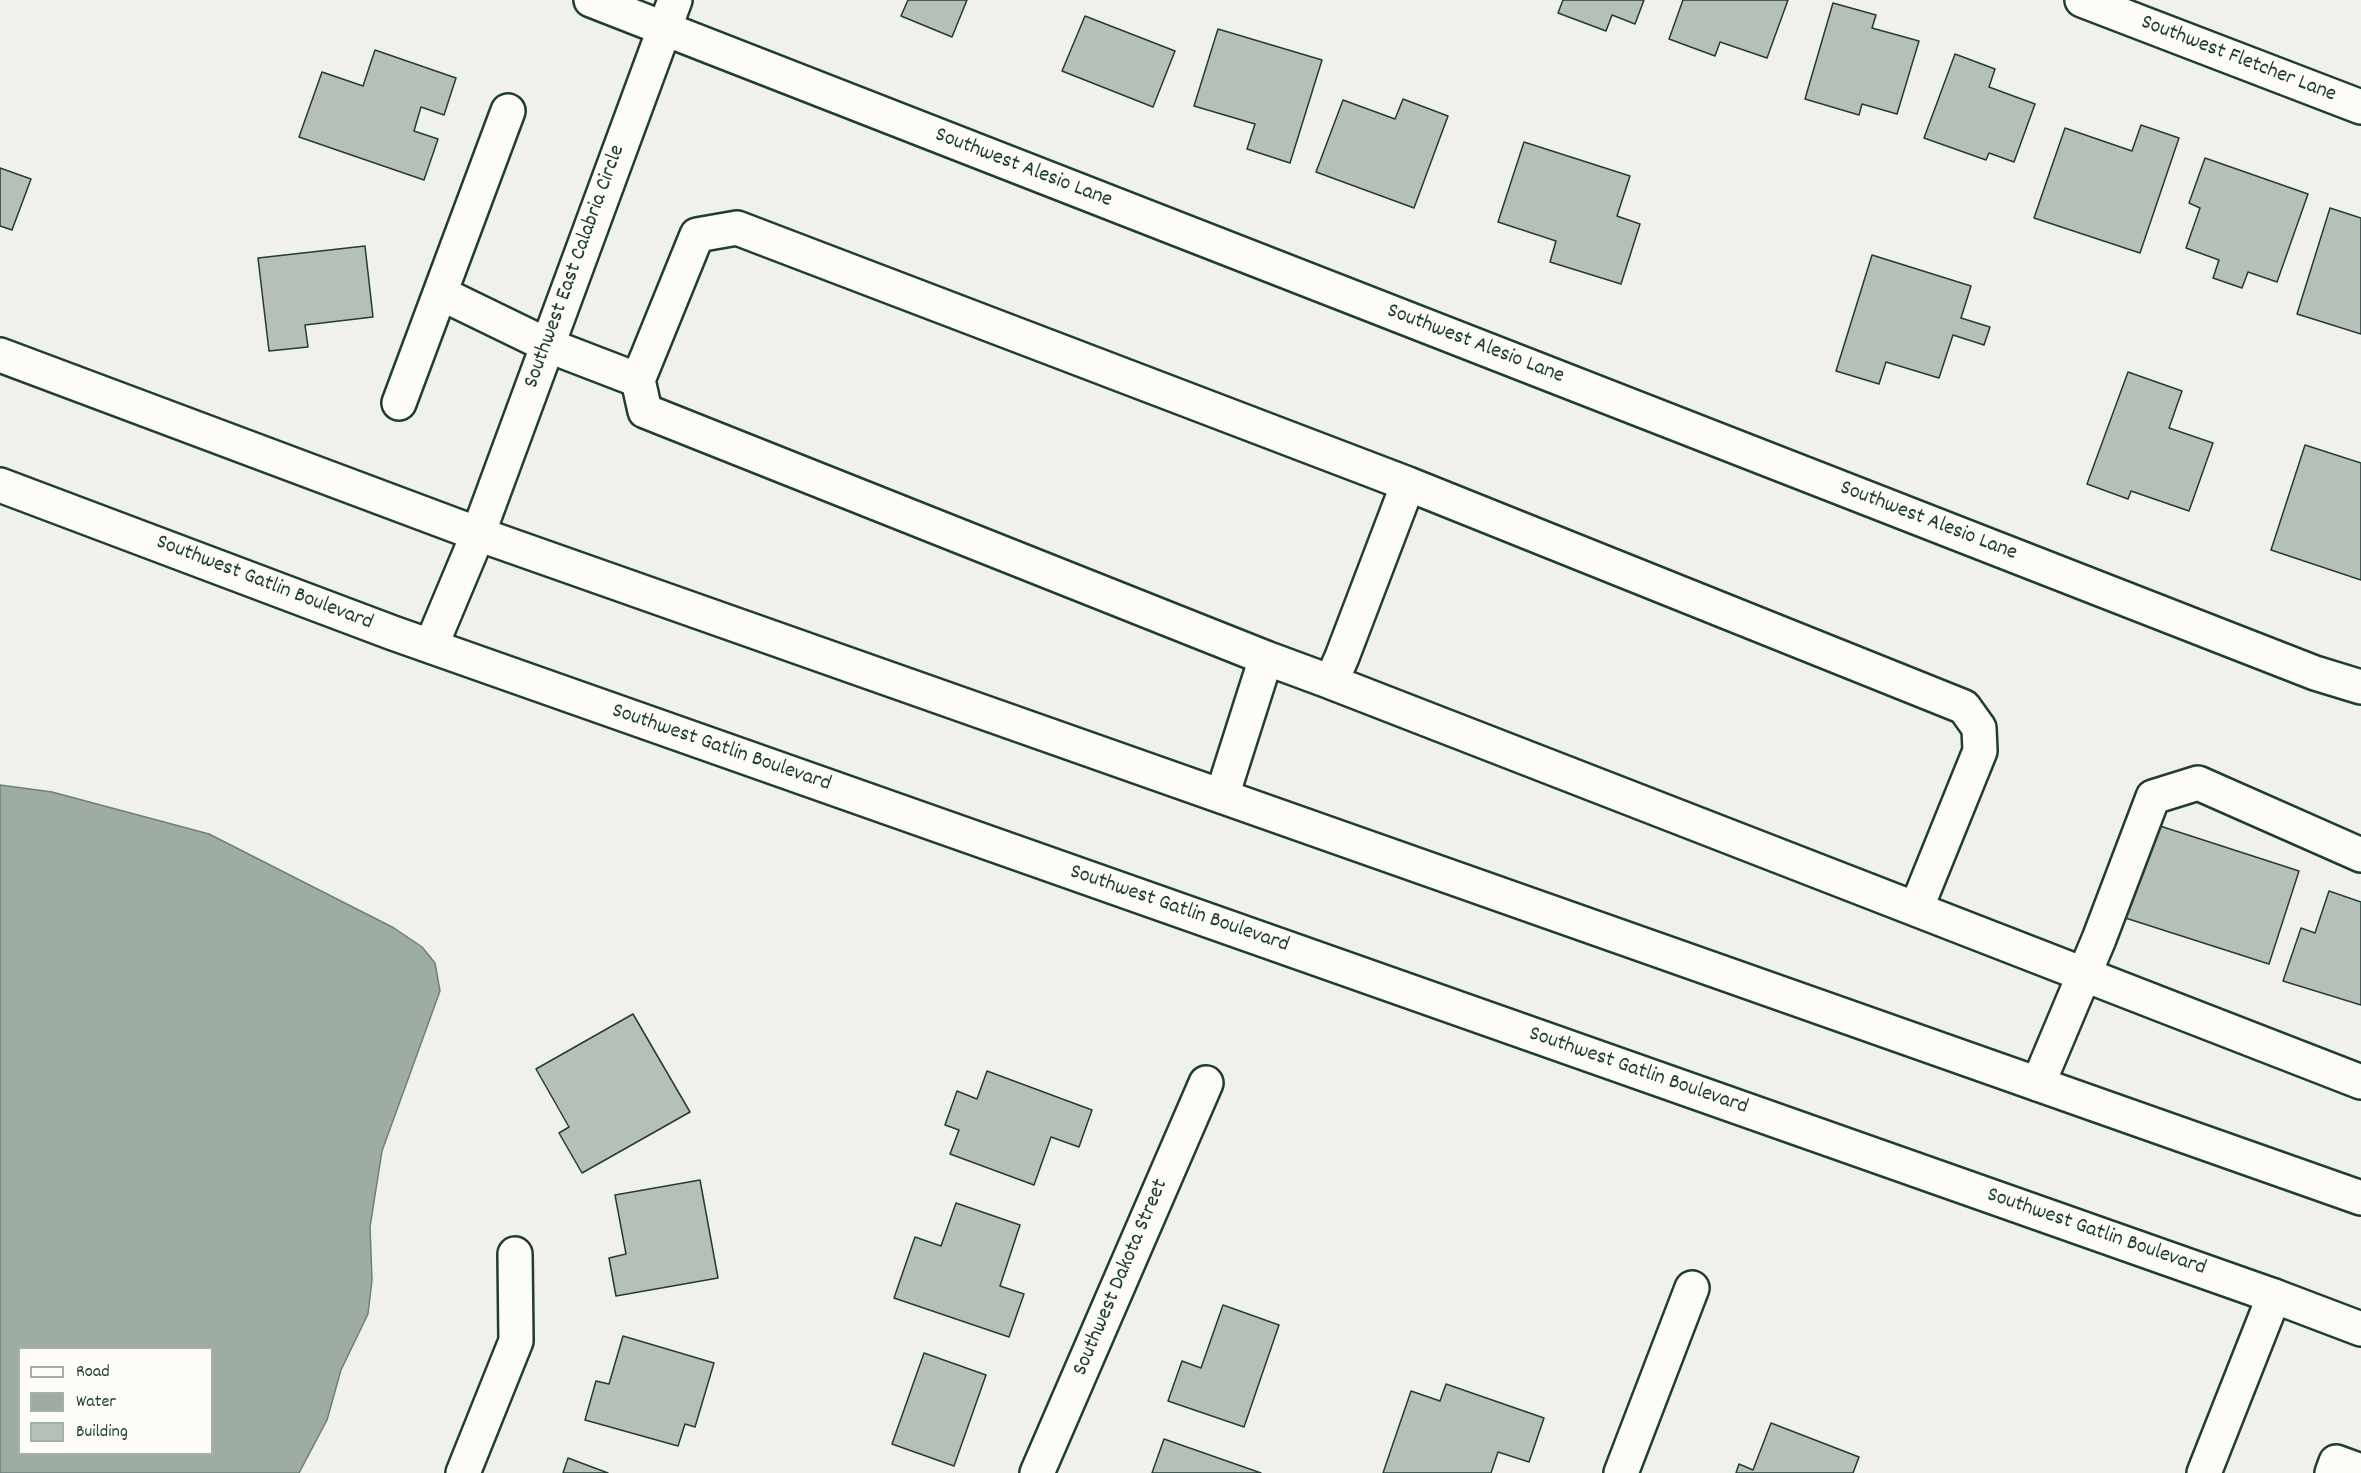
<!DOCTYPE html>
<style>
body{margin:0}
#map{position:relative;width:2361px;height:1473px;overflow:hidden;background:#f0f1eb;font-family:Dekko,sans-serif}
canvas{display:block}
.legend{position:absolute;left:18px;top:1347px;width:195px;height:108px;box-sizing:border-box;background:#fdfcf7;border:2px solid #a4b0a9;margin:0;padding:8px 10px;list-style:none;font-size:18px;color:#1f3d34}
.legend li{display:flex;align-items:center;gap:12px;height:30px}
.legend b{width:30px;border:2px solid #a4b0a9}
</style>
<div id="map">
<canvas width="2361" height="1473"></canvas>
<ul class="legend">
<li><b style="height:8px;background:#fdfcf7"></b>Road</li>
<li><b style="height:16px;background:#9faca4"></b>Water</li>
<li><b style="height:16px;background:#b6bfb8"></b>Building</li>
</ul>
</div>
<script>
const context = document.querySelector('canvas').getContext('2d');
context.lineJoin = 'round';
function fillPath(path, color) {
  context.fillStyle = color;
  context.fill(path, 'evenodd');
}
function poly(rows) {
  const path = new Path2D();
  for (const r of rows) {
    path.moveTo(r[0], r[1]);
    for (let i = 2; i < r.length; i += 2) path.lineTo(r[i], r[i + 1]);
  }
  return path;
}
function trace(path, color, width, dash) {
  context.strokeStyle = color;
  context.lineWidth = width;
  context.lineCap = dash ? 'butt' : 'round';
  context.setLineDash(dash || []);
  context.stroke(path);
}
function label(font, color, halo, rows, align = 'center') {
  context.font = font + ' Dekko,sans-serif';
  context.lineWidth = 6;
  context.setLineDash([]);
  context.textBaseline = 'middle';
  context.strokeStyle = halo;
  context.fillStyle = color;
  for (const [text, x, y, turn = 0] of rows) {
    context.save();
    context.translate(x, y);
    context.rotate((+turn || 0) * Math.PI / 180);
    context.textAlign = isNaN(turn) ? turn : align;
    if (halo) context.strokeText(text, 0, 0);
    context.fillText(text, 0, 0);
    context.restore();
  }
}
const water = poly([
 [0,785,52,792,209,834,394,928,422,947,435,963,440,991,382,1151,370,1227,372,1280,368,1314,341,1370,327,1420,299,1473,0,1473,0,785],
 [20,1348,212,1348,212,1454,20,1454,20,1348]
]);
const building = poly([
 [908,0,967,0,952,37,901,16,908,0],
 [1563,0,1644,0,1635,24,1612,15,1606,31,1558,13,1563,0],
 [1683,0,1788,0,1767,58,1720,42,1715,56,1669,39,1683,0],
 [1833,3,1876,15,1872,28,1919,41,1897,114,1862,104,1859,115,1805,99,1833,3],
 [1085,16,1175,51,1153,107,1062,71,1085,16],
 [1218,29,1322,60,1290,163,1247,149,1255,124,1194,106,1218,29],
 [375,50,456,78,444,115,421,107,414,131,438,139,424,180,299,137,322,72,363,86,375,50],
 [1955,54,1995,69,1989,87,2035,104,2014,162,1989,153,1986,160,1924,138,1955,54],
 [1403,99,1448,116,1414,208,1316,172,1343,100,1395,119,1403,99],
 [2141,125,2179,138,2140,253,2034,218,2065,128,2132,151,2141,125],
 [1524,142,1630,176,1617,216,1640,224,1621,284,1550,262,1556,241,1498,222,1524,142],
 [2205,158,2308,194,2277,282,2248,272,2242,288,2213,278,2219,260,2186,248,2200,208,2189,203,2205,158],
 [0,168,31,179,12,230,0,226,0,168],
 [2330,208,2361,218,2361,334,2297,314,2330,208],
 [365,246,373,317,305,325,308,347,269,351,258,258,365,246],
 [1872,255,1971,286,1961,318,1990,327,1984,345,1953,335,1939,378,1886,362,1879,384,1836,371,1872,255],
 [2128,372,2182,391,2169,428,2213,443,2189,511,2131,491,2128,499,2087,484,2128,372],
 [2305,445,2361,463,2361,580,2271,550,2305,445],
 [2157,825,2299,871,2269,964,2113,914,2157,825],
 [2329,891,2361,902,2361,1005,2283,981,2301,928,2315,933,2329,891],
 [633,1014,690,1112,582,1173,559,1133,569,1127,536,1069,633,1014],
 [987,1071,1092,1110,1079,1147,1051,1137,1034,1185,950,1154,959,1130,945,1125,957,1091,977,1099,987,1071],
 [700,1180,718,1278,616,1296,609,1258,626,1254,615,1195,700,1180],
 [956,1203,1020,1225,1000,1286,1024,1294,1009,1337,894,1298,915,1237,941,1246,956,1203],
 [1223,1305,1279,1325,1244,1427,1168,1401,1182,1361,1201,1368,1223,1305],
 [623,1336,714,1363,695,1427,685,1424,678,1446,585,1420,596,1381,609,1384,623,1336],
 [924,1353,986,1375,954,1466,892,1444,924,1353],
 [1446,1384,1544,1418,1529,1462,1498,1452,1491,1473,1383,1473,1411,1391,1440,1401,1446,1384],
 [1771,1423,1859,1457,1853,1473,1736,1473,1739,1464,1753,1470,1771,1423],
 [1164,1439,1261,1473,1152,1473,1164,1439],
 [568,1458,608,1473,563,1473,568,1458]
]);
const minor = poly([
 [591,0,2315,673,2361,687],
 [2082,0,2361,107],
 [440,293,547,345,638,380],
 [399,403,508,111],
 [1408,484,1964,707,1979,728,1980,751,1916,909],
 [431,646,478,534,675,0],
 [1331,682,2361,1082],
 [1222,796,1266,658,1331,682,1342,657,1408,484,737,228,697,235,638,380,645,411,1266,658],
 [2038,1084,2099,939,2153,797,2198,783,2361,855],
 [463,1473,516,1341,515,1254],
 [1037,1473,1206,1083],
 [1621,1473,1692,1288],
 [2204,1473,2274,1296],
 [2332,1473,2336,1462,2361,1471]
]);
const major = poly([
 [0,355,478,534,2361,1198],
 [0,485,393,633,2274,1296,2361,1329]
]);
const streetNames = [
 ["Southwest Fletcher Lane",2238,60,21],
 ["Southwest Alesio Lane",1023,169,21],
 ["Southwest East Calabria Circle",576,267,-70],
 ["Southwest Alesio Lane",1475,345,21],
 ["Southwest Alesio Lane",1928,522,21],
 ["Southwest Gatlin Boulevard",264,584,21],
 ["Southwest Gatlin Boulevard",721,749,19],
 ["Southwest Gatlin Boulevard",1179,910,19],
 ["Southwest Gatlin Boulevard",1638,1072,19],
 ["Southwest Gatlin Boulevard",2096,1233,19],
 ["Southwest Dakota Street",1122,1278,-67]
];
fillPath(water, '#9faca4');
trace(water, '#6c8077', 1.5);
fillPath(building, '#b6bfb8');
trace(building, '#1f3d34', 1.5);
trace(minor, '#1f3d34', 38);
trace(major, '#1f3d34', 38);
trace(minor, '#fdfcf7', 33);
trace(major, '#fdfcf7', 33);
label('22px', '#1f3d34', '#fdfcf7', streetNames);
</script>
